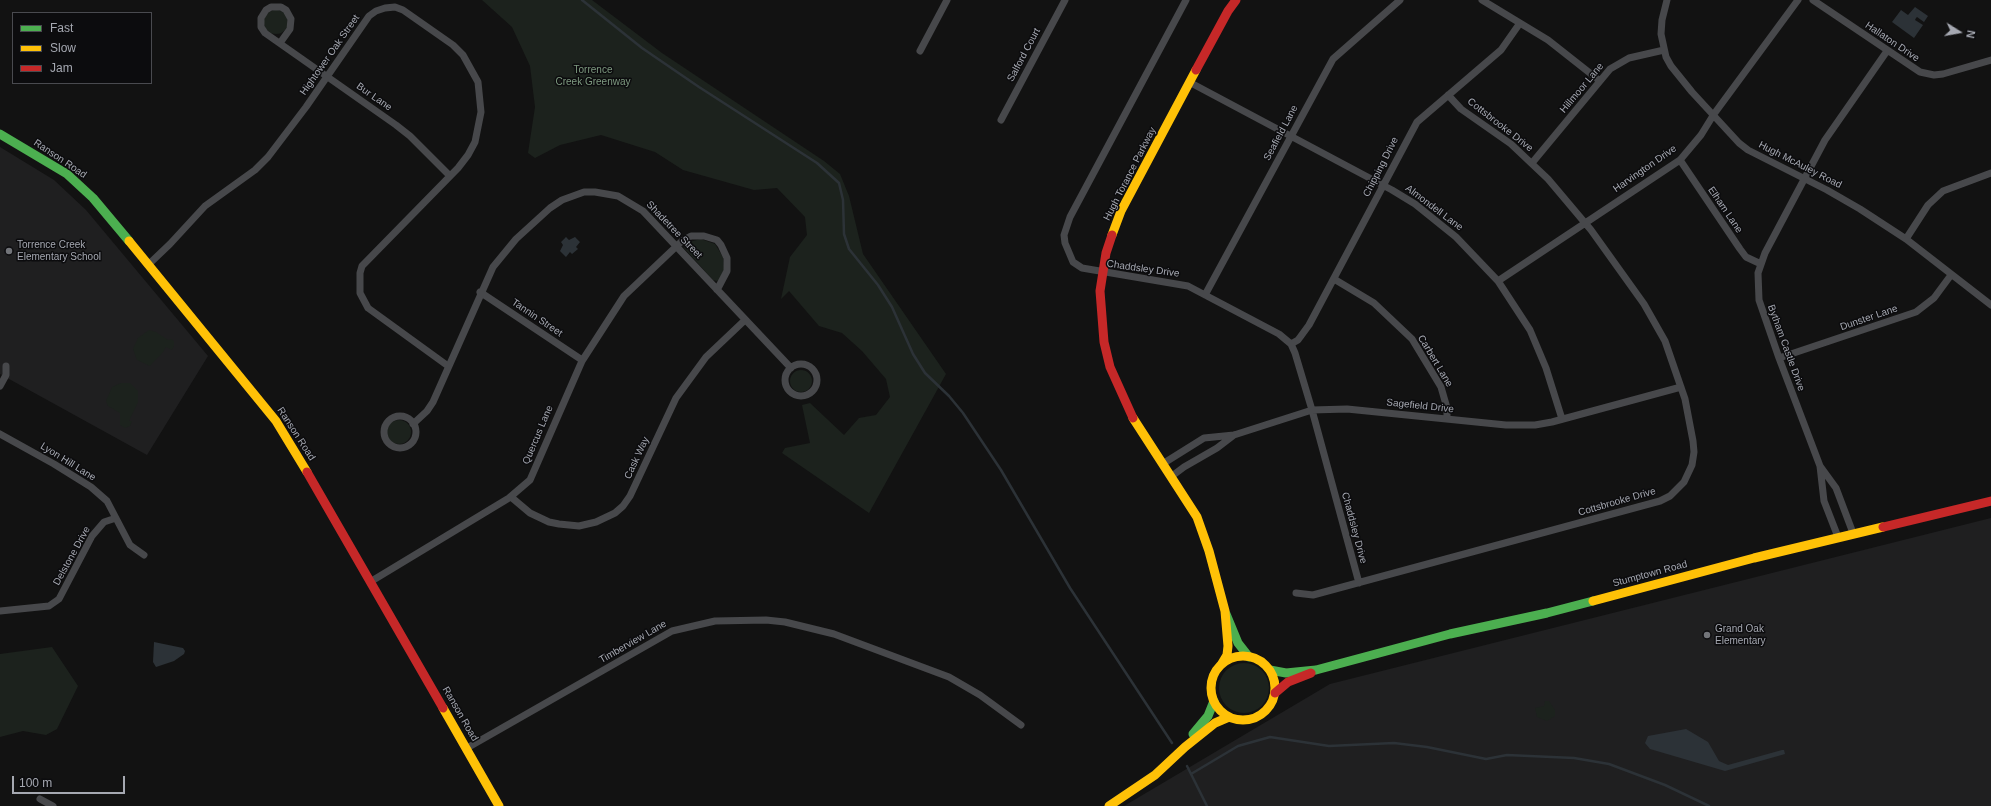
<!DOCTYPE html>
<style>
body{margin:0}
#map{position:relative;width:1991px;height:806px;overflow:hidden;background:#121212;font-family:Helvetica,sans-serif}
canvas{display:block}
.legend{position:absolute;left:12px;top:12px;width:140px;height:72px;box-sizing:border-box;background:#0c0c0e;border:1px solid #494a4f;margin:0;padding:5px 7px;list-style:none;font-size:12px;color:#a5a8b1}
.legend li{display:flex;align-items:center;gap:8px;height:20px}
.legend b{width:20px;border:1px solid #494a4f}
.north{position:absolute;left:1939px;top:12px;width:40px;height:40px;-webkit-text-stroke:3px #0c0c0e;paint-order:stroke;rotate:101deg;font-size:11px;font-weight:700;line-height:16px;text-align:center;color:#a5a8b1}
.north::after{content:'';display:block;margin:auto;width:14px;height:18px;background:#a5a8b1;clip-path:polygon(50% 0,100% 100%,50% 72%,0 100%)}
.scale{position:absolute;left:12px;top:776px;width:113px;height:18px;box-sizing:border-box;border:2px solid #a5a8b1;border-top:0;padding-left:5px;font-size:12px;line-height:14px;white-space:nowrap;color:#a5a8b1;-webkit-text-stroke:3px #0c0c0e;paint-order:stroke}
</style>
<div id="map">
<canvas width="1991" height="806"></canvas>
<ul class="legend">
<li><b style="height:5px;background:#4caf50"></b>Fast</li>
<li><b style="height:5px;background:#ffc107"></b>Slow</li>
<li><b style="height:5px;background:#c62828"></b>Jam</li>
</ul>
<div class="north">N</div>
<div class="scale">100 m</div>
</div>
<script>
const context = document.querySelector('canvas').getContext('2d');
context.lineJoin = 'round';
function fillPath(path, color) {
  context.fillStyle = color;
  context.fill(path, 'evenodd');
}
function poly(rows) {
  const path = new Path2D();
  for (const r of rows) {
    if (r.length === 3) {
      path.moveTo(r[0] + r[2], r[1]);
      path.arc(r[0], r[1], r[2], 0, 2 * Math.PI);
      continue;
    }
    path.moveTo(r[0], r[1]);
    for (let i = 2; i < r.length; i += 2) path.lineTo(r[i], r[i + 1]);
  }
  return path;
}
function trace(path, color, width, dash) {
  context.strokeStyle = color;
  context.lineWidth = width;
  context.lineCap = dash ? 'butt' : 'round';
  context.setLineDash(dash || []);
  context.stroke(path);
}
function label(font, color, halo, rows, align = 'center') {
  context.font = font + ' Helvetica,sans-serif';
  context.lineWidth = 3;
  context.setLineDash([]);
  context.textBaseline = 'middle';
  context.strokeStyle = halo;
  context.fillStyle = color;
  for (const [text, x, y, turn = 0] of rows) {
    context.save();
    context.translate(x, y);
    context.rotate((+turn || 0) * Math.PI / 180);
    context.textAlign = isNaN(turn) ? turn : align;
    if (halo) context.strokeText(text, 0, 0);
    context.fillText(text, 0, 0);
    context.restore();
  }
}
const built = poly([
 [0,147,54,180,86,210,208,356,147,455,0,374],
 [1991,518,1991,806,1124,806,1330,684]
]);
const green = poly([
 [482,0,592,0,662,53,824,161,840,174,849,196,863,254,946,374,869,513,782,453,785,448,810,443,802,405,810,403,844,435,859,418,876,415,890,397,886,379,862,351,842,333,819,326,789,291,781,299,790,257,807,235,805,217,777,188,754,190,683,170,655,152,601,135,560,145,535,158,528,153,535,107,530,66,512,27],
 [276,22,12],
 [701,239,715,244,723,257,724,270,719,280,717,281,713,280,684,248,685,243],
 [149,330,156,332,168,340,171,339,174,341,174,346,172,350,166,347,163,352,150,366,137,360,133,349,138,338],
 [801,381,11],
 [121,383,130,383,138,391,138,402,129,421,132,421,130,426,125,428,120,425,120,413,108,406,106,401,112,387],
 [399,432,12],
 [52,647,78,686,57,729,46,735,23,731,0,737,0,654],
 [1244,688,25],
 [1545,701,1549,701,1555,710,1555,716,1547,721,1537,717,1535,708,1544,706]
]);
const water = poly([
 [1915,7,1928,16,1924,22,1917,17,1916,18,1915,20,1923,25,1914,38,1892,22,1901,10,1908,15],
 [566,237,569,240,575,237,580,242,576,247,578,249,572,254,570,252,566,257,560,251,563,245,561,242],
 [154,642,183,648,185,651,184,654,174,661,156,667,153,662],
 [1686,729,1708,742,1719,761,1728,765,1782,750,1784,750,1785,754,1725,771,1650,749,1645,743,1648,736]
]);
const stream = poly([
 [582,0,642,48,699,87,817,163,839,183,843,200,844,234,849,249,878,285,892,307,913,354,925,373,949,396,963,413,1001,470,1070,588,1172,743],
 [1187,766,1207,806],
 [1191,774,1238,746,1270,737,1329,746,1394,743,1427,747,1486,759,1507,755,1574,758,1609,764,1665,785,1709,806]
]);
const street = poly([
 [1186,0,1070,217,1064,235,1065,243,1073,262,1082,268,1188,286,1279,334,1291,344,1295,353,1312,410,1359,583],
 [1482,0,1548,40,1600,81],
 [1667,0,1662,20,1661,34,1666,57,1671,66,1692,92,1739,143,1748,150,1827,190,1860,209,1906,239,1991,305],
 [1813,0,1920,72,1934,75,1943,74,1991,60],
 [280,43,290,29,291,19,286,10,281,7,271,7,266,10,261,18,261,27,265,33,396,125,410,136,450,176],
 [920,51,947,0],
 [1191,83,1392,190,1415,204,1456,237,1498,281,1530,330,1546,368,1562,419],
 [1001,120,1065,0],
 [1680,160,1740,249,1746,257,1761,264],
 [1532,163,1610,69,1629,58,1664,50],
 [1906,239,1928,205,1943,191,1991,173],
 [148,265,170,244,205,206,255,170,268,157,306,107,369,16,376,11,385,8,395,7,403,10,453,45,463,55,478,82,481,112,475,142,468,155,458,168,362,266,360,273,360,293,368,308,448,366],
 [1334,279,1374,303,1412,339,1441,387,1447,408,1447,419],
 [1498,281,1680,160,1701,135,1714,114,1798,0],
 [480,292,582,360],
 [1205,295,1333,59,1400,0],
 [1291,344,1298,340,1309,325,1417,122,1501,50,1520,23],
 [1779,358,1916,312,1934,298,1951,275],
 [801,380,16],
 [0,386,6,375,6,366],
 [400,432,16],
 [413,424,427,411,433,402,493,267,516,239,550,208,562,200,584,192,595,192,618,196,643,211,791,368],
 [0,434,54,464,91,487,107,501,130,545,144,555],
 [1164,463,1204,438,1234,435,1312,410,1347,409,1506,425,1535,425,1552,422,1681,387],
 [1820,466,1824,501,1838,537],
 [1172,476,1184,467,1217,448,1234,435],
 [511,497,530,513,549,522,559,524,579,526,596,522,615,513,623,506,630,496,676,398,706,357,745,320],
 [1853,533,1836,488,1820,466,1779,358,1759,300,1758,273,1765,253,1825,140,1887,51],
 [370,582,509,498,530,480,582,361,624,296,682,241,691,236,704,236,717,240,721,245,727,258,727,271,717,290],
 [1296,593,1313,595,1660,501,1670,496,1684,482,1692,465,1694,452,1693,441,1685,399,1665,341,1644,304,1591,230,1548,179,1511,144,1461,109,1448,95],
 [0,611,49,606,59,599,92,536,104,522,116,518],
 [467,748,672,631,715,621,766,620,785,622,834,634,949,677,980,695,1021,725],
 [40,799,53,806]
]);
const fast = poly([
 [0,134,67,174,93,198,129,241],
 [1226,614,1238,643,1249,657],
 [1270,670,1286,673,1316,670,1450,634,1547,613,1593,601],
 [1193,734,1208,716,1214,701]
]);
const slow = poly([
 [1112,235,1121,211,1196,70],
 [129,241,276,421,307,472],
 [1133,418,1197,517,1209,551,1225,611,1228,646,1227,655,1221,665],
 [1593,601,1754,558,1883,527],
 [1243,688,32],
 [443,708,499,806],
 [1109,806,1155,775,1185,747,1215,723,1229,717]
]);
const jam = poly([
 [1196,70,1228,11,1236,0],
 [1112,235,1106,253,1100,291,1104,342,1110,367,1133,418],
 [307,472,443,708],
 [1883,527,1991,501],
 [1275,693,1288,682,1311,673]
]);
const markers = [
 [9,251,4,"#727479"],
 [1707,635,4,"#727479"]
];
const streetNames = [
 ["Hallaton Drive",1892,42,34],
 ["Hightower Oak Street",330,55,-55],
 ["Salford Court",1024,55,-62],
 ["Hillmoor Lane",1582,88,-50],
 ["Bur Lane",374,97,35],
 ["Cottsbrooke Drive",1500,125,38],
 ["Seafield Lane",1281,133,-62],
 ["Ranson Road",60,159,34],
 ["Hugh McAuley Road",1800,165,27],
 ["Chipping Drive",1381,167,-63],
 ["Harvington Drive",1645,169,-35],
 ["Hugh Torance Parkway",1130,174,-63],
 ["Almondell Lane",1434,208,37],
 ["Elham Lane",1725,210,56],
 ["Shadetree Street",674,230,46],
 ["Chaddsley Drive",1143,269,8],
 ["Tannin Street",537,318,34],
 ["Dunster Lane",1869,318,-19],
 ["Bytham Castle Drive",1786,348,70],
 ["Carbert Lane",1435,361,59],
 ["Sagefield Drive",1420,406,6],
 ["Ranson Road",296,434,57],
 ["Quercus Lane",538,435,-67],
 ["Cask Way",637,458,-65],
 ["Lyon Hill Lane",68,462,32],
 ["Cottsbrooke Drive",1617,502,-16],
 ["Chaddsley Drive",1354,528,75],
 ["Delstone Drive",72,556,-61],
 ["Stumptown Road",1650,574,-15],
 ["Timberview Lane",633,642,-30],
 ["Ranson Road",460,714,60]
];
const parkNames = [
 ["Torrence",593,70],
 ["Creek Greenway",593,82]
];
const poiNames = [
 ["Torrence Creek",17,245],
 ["Elementary School",17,257],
 ["Grand Oak",1715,629],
 ["Elementary",1715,641]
];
fillPath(built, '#1f1f20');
fillPath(green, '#1c221d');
fillPath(water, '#2c3237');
trace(stream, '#2c3237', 2.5);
trace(street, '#47484b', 7);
trace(fast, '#4caf50', 9);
trace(slow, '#ffc107', 9);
trace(jam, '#c62828', 9);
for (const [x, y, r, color] of markers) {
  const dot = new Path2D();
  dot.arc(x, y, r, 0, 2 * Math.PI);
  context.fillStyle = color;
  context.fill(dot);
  trace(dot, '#0c0c0e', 1.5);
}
label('10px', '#a5a8b1', '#0c0c0e', streetNames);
label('10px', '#7e9a80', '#0c0c0e', parkNames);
label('10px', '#a5a8b1', '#0c0c0e', poiNames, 'left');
</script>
